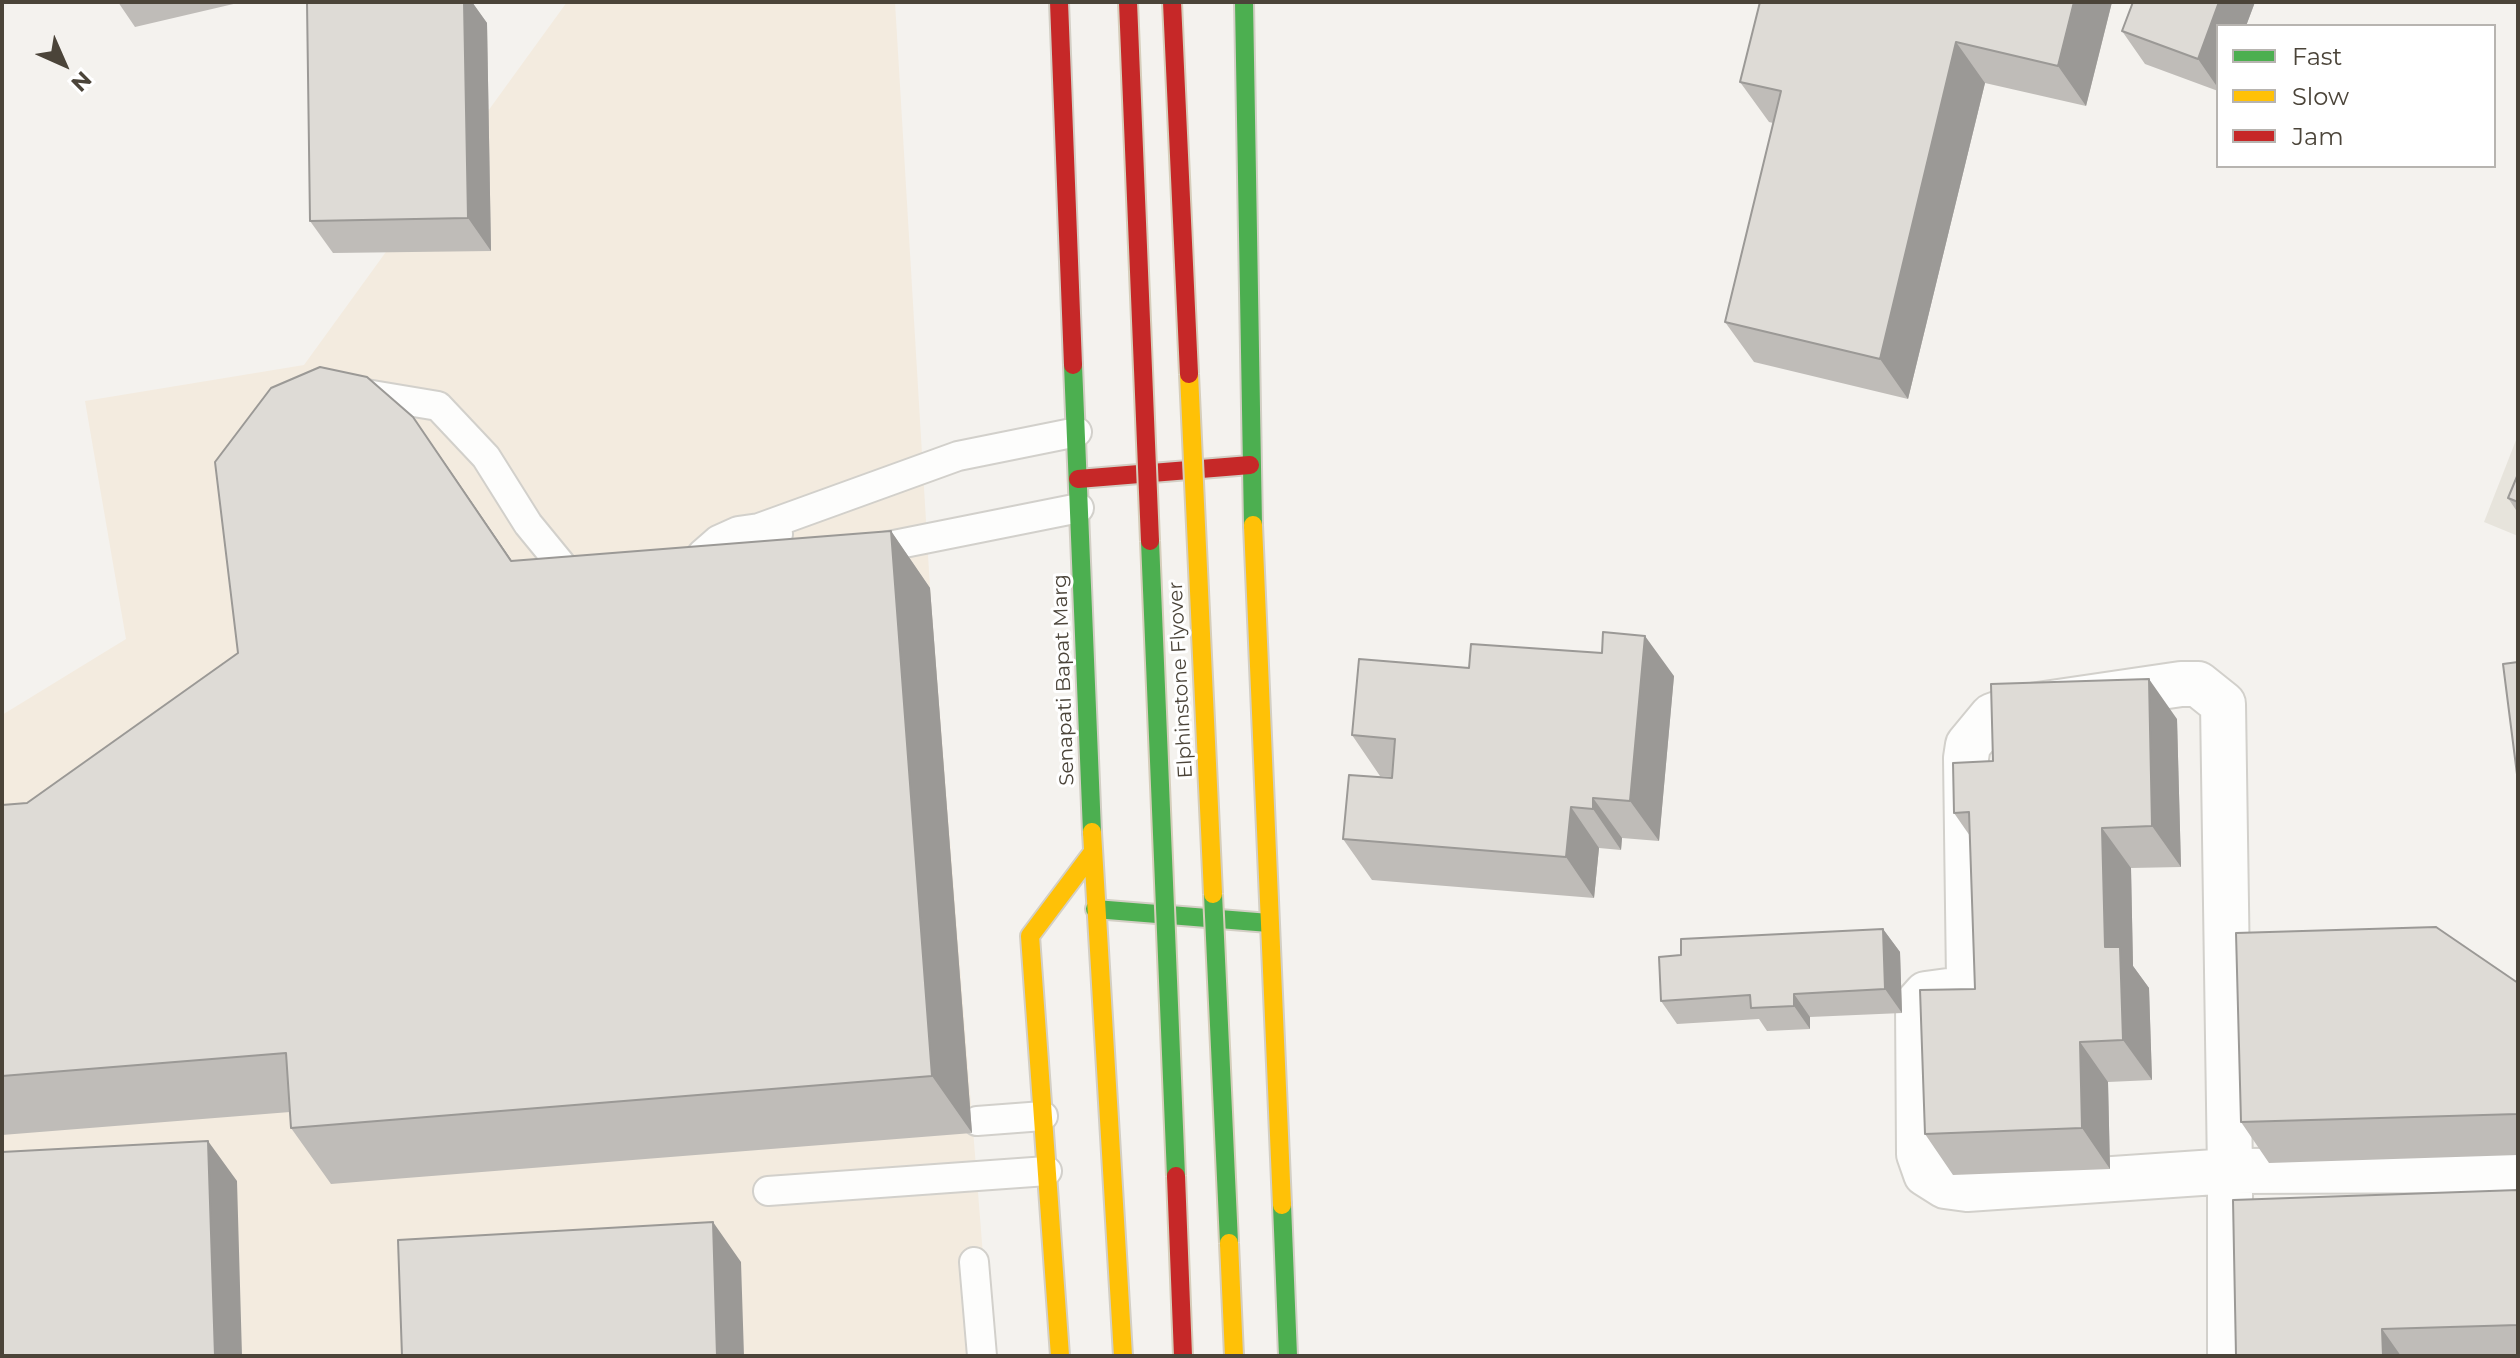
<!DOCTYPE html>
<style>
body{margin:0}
#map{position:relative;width:2520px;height:1358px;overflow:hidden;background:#f4f2ee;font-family:Montserrat,sans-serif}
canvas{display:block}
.frame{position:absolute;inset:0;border:4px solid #4b4439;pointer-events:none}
.legend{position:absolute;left:2216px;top:24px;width:280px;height:144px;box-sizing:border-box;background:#fff;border:2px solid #b7b4b0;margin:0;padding:10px 14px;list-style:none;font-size:24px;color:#4b4439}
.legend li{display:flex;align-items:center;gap:16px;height:40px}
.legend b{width:40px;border:2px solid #b7b4b0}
.north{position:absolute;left:24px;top:24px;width:80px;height:80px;-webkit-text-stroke:6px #fff;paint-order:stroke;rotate:135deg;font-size:22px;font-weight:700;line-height:32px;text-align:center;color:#4b4439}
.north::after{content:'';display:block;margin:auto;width:28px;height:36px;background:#4b4439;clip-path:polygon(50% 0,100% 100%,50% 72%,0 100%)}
</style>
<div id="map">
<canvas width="2520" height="1358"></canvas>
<div class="frame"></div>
<ul class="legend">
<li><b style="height:10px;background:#4caf50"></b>Fast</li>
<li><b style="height:10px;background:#ffc107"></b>Slow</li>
<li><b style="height:10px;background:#c62828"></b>Jam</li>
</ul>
<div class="north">N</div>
</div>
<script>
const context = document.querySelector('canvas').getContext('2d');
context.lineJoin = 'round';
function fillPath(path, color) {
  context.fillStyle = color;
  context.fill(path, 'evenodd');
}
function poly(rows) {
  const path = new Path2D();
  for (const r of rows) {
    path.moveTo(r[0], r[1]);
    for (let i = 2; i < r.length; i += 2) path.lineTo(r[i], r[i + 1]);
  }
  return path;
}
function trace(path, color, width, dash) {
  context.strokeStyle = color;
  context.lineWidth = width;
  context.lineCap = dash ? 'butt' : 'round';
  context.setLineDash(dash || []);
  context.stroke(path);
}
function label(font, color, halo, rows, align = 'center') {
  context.font = font + ' Montserrat,sans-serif';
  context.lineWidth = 6;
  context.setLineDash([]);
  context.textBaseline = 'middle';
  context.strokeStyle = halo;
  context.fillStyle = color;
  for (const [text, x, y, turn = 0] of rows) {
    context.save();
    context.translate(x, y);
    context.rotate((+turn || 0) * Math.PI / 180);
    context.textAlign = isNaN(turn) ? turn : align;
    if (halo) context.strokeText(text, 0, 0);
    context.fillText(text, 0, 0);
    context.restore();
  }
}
const residential = poly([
 [2518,435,2518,536,2484,522]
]);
const commercial = poly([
 [567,2,895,2,930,588,991,1356,2,1356,2,715,126,639,85,401,304,365]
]);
const lane = poly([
 [354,392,438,406,486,457,528,524,564,568,582,582],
 [759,528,958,456,1077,432],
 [864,551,1079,508],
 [692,578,702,554,718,540,738,531,759,528,778,534],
 [977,1121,1043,1116],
 [768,1191,1047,1171],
 [974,1262,982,1356]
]);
const street = poly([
 [2230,1356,2230,1171,2223,704,2198,684,2181,684,2011,709,1992,716,1968,745,1966,758,1969,980,1963,989,1926,994,1918,1003,1919,1154,1926,1174,1945,1186,1967,1189,2230,1171,2518,1170]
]);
const fast = poly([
 [1244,2,1253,525],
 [1073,365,1092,832],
 [1095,909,1269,923],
 [1282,1205,1288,1356]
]);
const slow = poly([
 [1253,525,1282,1205],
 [1092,832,1123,1356],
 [1060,1356,1030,936,1093,852]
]);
const jam = poly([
 [1059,2,1073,365],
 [1078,479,1250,465]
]);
const fastBridge = poly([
 [1150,541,1176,1176],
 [1213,894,1229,1243]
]);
const slowBridge = poly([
 [1189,374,1213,894],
 [1229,1243,1234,1356]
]);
const jamBridge = poly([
 [1128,2,1150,541],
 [1172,2,1189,374],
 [1176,1176,1183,1356]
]);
const wall = poly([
 [118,2,242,2,135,27],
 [307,2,472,2,487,23,491,251,333,253,310,221],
 [2112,2,2086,106,1985,83,1908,399,1754,362,1725,322,1773,123,1769,122,1740,82],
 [2255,2,2246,26,2218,26,2218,91,2145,64,2122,31],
 [413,417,512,561,891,531,930,588,972,1133,331,1184,291,1128,290,1112,2,1135,2,805,27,803,238,653],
 [2518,474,2518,513,2508,498],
 [1469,668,1674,676,1659,841,1622,838,1621,850,1599,848,1594,898,1372,880,1343,839,1392,778,1392,777,1380,776,1352,735],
 [2177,719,2181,867,2131,868,2133,966,2149,988,2152,1080,2108,1082,2110,1169,1953,1175,1925,1134,1975,989,1970,836,1954,813,1993,761],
 [1883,929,1900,952,1902,1013,1810,1017,1810,1029,1767,1031,1759,1019,1677,1024,1661,1001,1681,955],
 [2518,983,2518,1155,2269,1163,2241,1122],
 [2518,1190,2518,1356,2236,1356]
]);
const shadedWall = poly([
 [464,2,472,2,487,23,491,251,468,218],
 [2074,2,2112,2,2086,106,2058,66],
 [2219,2,2255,2,2246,26,2218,26,2218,88,2198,59],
 [1956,42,1985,83,1908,399,1880,359],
 [413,417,452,473,551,618,511,561],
 [891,531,930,588,972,1133,932,1076],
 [1645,636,1674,676,1659,841,1630,801],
 [2149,679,2177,719,2181,867,2152,826],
 [1593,798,1622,838,1621,850,1593,809],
 [1571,807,1599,848,1594,898,1566,857],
 [2102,828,2131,868,2133,966,2149,988,2152,1080,2123,1040,2105,947],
 [1883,929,1900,952,1902,1013,1885,989],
 [1794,994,1810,1017,1810,1029,1794,1006],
 [2080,1042,2108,1082,2110,1169,2082,1128],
 [208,1141,237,1181,242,1356,215,1356],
 [713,1222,741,1262,744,1356,717,1356],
 [2382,1329,2401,1356,2383,1356]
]);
const building = poly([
 [307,2,464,2,468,218,310,221,307,2],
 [1760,2,2074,2,2058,66,1956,42,1880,359,1725,322,1781,91,1740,82,1760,2],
 [2133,2,2219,2,2198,59,2122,31,2133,2],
 [320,367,367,377,413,417,511,561,891,531,932,1076,291,1128,286,1053,2,1076,2,805,27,803,238,653,215,462,271,388,320,367],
 [2518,474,2518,502,2508,498,2518,474],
 [1603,632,1645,636,1630,801,1593,798,1593,809,1571,807,1566,857,1343,839,1349,775,1392,778,1395,739,1352,735,1359,659,1469,668,1471,644,1602,653,1603,632],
 [2518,662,2518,782,2503,664,2518,662],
 [2149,679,2152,826,2102,828,2105,947,2120,947,2123,1040,2080,1042,2082,1128,1925,1134,1920,990,1975,989,1969,812,1954,813,1953,763,1993,761,1991,684,2149,679],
 [2436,927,2518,983,2518,1114,2241,1122,2236,933,2436,927],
 [1883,929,1885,989,1794,994,1794,1006,1751,1008,1750,995,1661,1001,1659,957,1681,955,1681,939,1883,929],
 [208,1141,215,1356,2,1356,2,1152,208,1141],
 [2518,1190,2518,1325,2382,1329,2383,1356,2236,1356,2233,1200,2518,1190],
 [713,1222,717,1356,402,1356,398,1240,713,1222]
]);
const streetNames = [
 ["Senapati Bapat Marg",1064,680,-92],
 ["Elphinstone Flyover",1181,680,-93]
];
fillPath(residential, '#e7e4dc');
fillPath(commercial, '#f3ebdf');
trace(lane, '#d2d0cb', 32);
trace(street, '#d2d0cb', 48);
trace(fast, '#d3cfc5', 22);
trace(slow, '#d3cfc5', 22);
trace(jam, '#d3cfc5', 22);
trace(lane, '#fdfdfc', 28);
trace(street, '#fdfdfc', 44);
trace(fast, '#4caf50', 18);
trace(slow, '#ffc107', 18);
trace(jam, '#c62828', 18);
trace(fastBridge, '#d6cebb', 22, []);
trace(slowBridge, '#d6cebb', 22, []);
trace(jamBridge, '#d6cebb', 22, []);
trace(fastBridge, '#4caf50', 18);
trace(slowBridge, '#ffc107', 18);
trace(jamBridge, '#c62828', 18);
fillPath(wall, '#bfbcb8');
fillPath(shadedWall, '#9b9996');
fillPath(building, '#dedbd6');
trace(building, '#9b9996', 2);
label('20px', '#4b4439', '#fff', streetNames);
</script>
